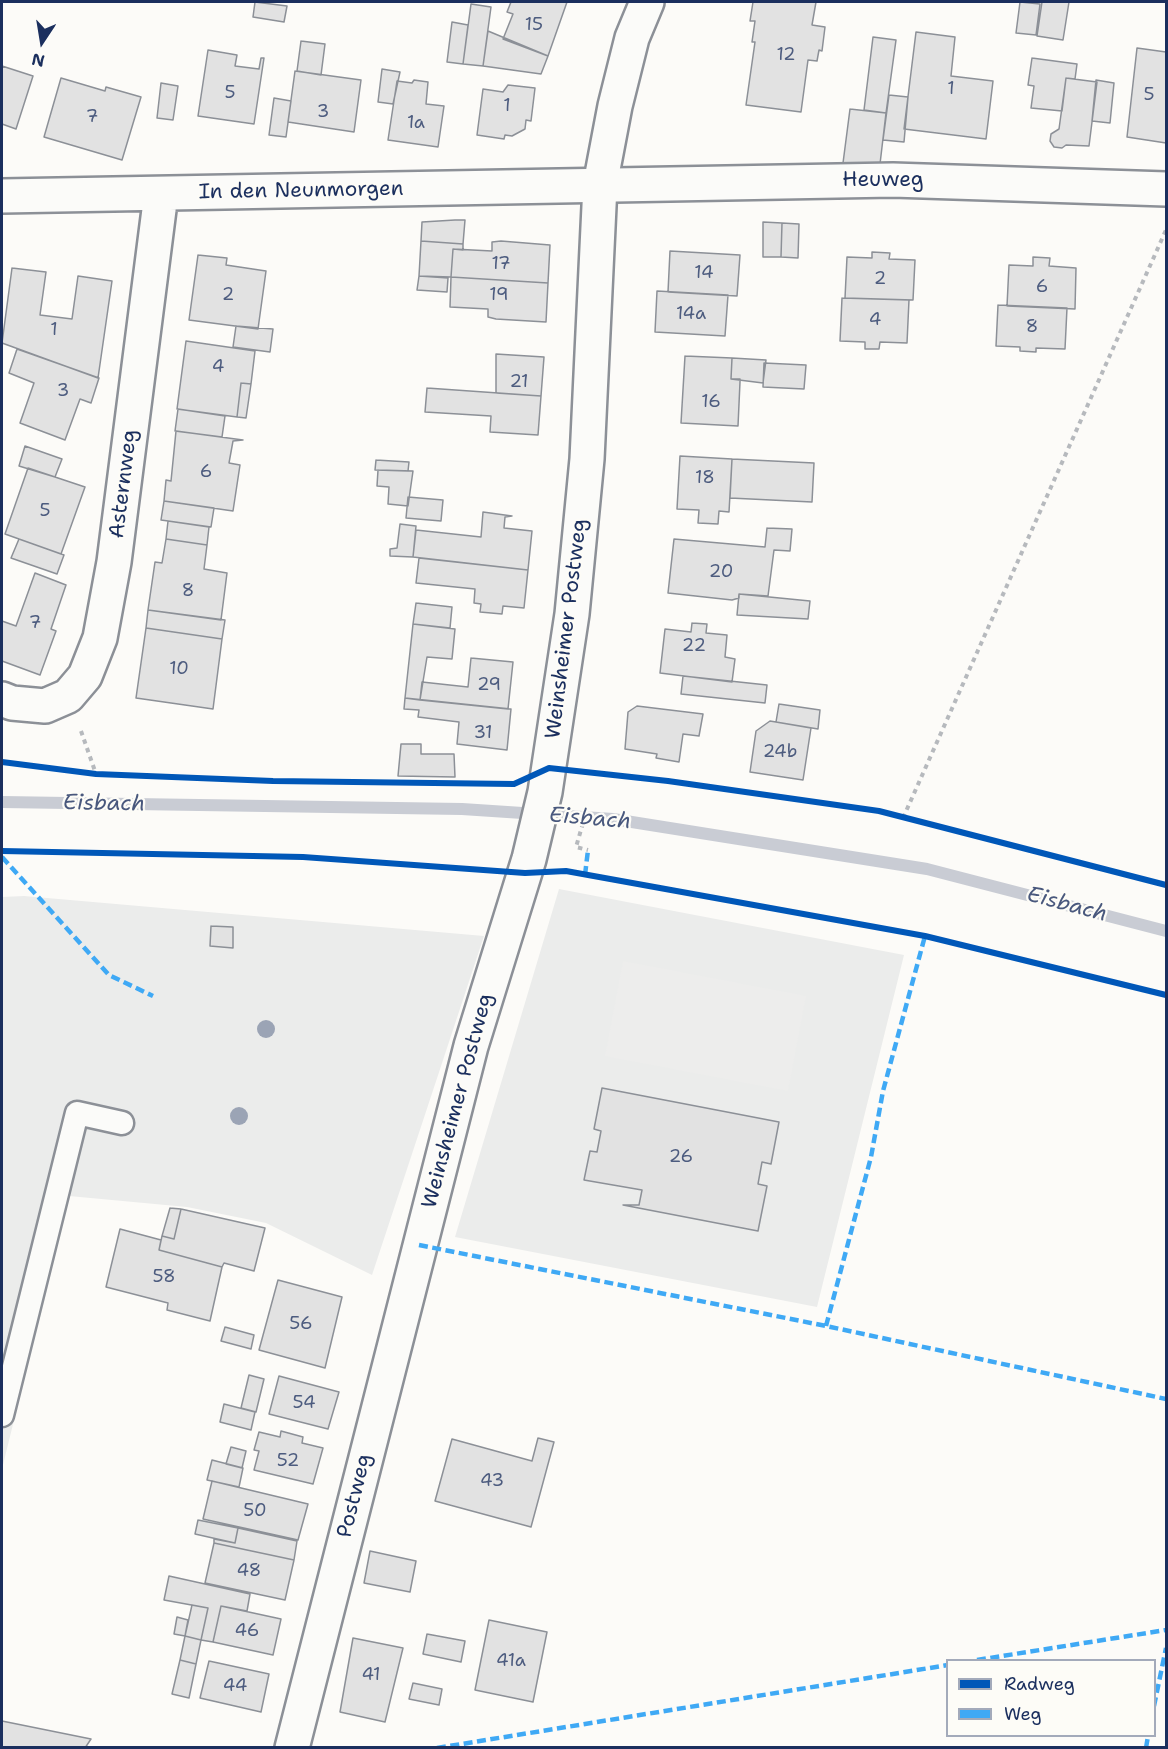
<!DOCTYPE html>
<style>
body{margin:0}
#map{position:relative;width:1168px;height:1749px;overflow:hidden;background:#fcfbf8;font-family:"Shantell Sans",sans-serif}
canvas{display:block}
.frame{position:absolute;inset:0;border:3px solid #1b2f5e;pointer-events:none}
.legend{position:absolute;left:946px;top:1659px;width:210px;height:78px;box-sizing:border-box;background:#fdfcf7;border:2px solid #a3aaba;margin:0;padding:8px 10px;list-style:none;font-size:18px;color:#1b2f5e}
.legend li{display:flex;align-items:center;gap:12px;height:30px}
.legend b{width:30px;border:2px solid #a3aaba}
.north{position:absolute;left:12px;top:12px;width:60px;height:60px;-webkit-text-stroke:4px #fdfcf7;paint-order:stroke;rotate:192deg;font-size:16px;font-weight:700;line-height:24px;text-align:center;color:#1b2f5e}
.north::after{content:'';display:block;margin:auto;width:21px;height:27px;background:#1b2f5e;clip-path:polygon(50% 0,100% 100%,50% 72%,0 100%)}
</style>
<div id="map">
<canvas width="1168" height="1749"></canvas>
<div class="frame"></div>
<ul class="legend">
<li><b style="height:8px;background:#0057b8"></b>Radweg</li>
<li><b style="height:8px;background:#3fa9f5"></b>Weg</li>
</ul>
<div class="north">N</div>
</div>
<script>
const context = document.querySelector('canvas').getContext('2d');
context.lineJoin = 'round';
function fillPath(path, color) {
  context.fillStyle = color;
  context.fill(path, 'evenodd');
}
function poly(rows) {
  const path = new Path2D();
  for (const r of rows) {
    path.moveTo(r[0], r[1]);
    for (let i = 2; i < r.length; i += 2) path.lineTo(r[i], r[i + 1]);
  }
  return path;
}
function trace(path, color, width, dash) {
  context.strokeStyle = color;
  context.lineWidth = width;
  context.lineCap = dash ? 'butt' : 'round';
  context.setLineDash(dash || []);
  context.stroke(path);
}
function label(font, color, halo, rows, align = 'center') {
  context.font = font + ' "Shantell Sans",sans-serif';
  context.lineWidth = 4.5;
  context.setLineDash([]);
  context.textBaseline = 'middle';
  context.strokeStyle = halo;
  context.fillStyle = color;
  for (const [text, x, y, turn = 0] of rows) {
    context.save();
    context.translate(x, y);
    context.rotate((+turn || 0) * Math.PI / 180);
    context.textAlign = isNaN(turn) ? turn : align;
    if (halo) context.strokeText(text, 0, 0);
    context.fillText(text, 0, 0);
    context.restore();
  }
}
const built = poly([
 [559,889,904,955,817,1307,455,1237],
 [24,896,484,936,372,1275,266,1223,187,1207,69,1196,2,1469,2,897]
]);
const green = poly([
 [623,961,806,996,788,1091,605,1056]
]);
const stream = poly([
 [2,802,462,809,613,819,927,869,1166,931]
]);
const building = poly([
 [255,2,287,6,284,22,253,17,255,2],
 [511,2,567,2,548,56,503,39,513,14,507,12,511,2],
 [753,2,816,2,812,25,825,27,822,51,819,50,817,61,808,60,801,112,746,105,755,42,752,42,755,21,750,21,753,2],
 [1020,2,1040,4,1036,35,1016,33,1020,2],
 [1042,2,1069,2,1063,40,1037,36,1042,2],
 [471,4,491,7,483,66,463,64,471,4],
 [452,22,468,25,463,64,447,62,452,22],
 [488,31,548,56,541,74,483,66,488,31],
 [916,32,955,37,951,76,993,81,986,139,904,129,916,32],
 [873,37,896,40,886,113,864,110,873,37],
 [301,41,325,44,321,75,297,71,301,41],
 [1137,48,1166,52,1166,143,1127,137,1137,48],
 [208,50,237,55,235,66,259,69,261,58,264,58,254,124,198,116,208,50],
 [1032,58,1077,64,1075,79,1066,78,1062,111,1031,108,1034,86,1028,85,1032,58],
 [2,66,33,76,16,129,2,124,2,66],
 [382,69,400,72,393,104,378,102,382,69],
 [295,71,361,80,354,132,288,122,295,71],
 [61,78,105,91,106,87,141,97,122,160,44,137,61,78],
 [1066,78,1097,82,1089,146,1066,145,1062,148,1054,147,1050,141,1051,134,1059,129,1066,78],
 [414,80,428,82,426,104,444,106,438,147,388,140,397,81,412,83,414,80],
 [1096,80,1114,83,1110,123,1092,121,1096,80],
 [161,83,178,86,173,120,157,118,161,83],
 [508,85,535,88,531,121,526,120,525,129,512,136,505,135,504,139,477,135,483,89,503,92,508,85],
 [889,95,908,97,904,142,883,140,889,95],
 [274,98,291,101,286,137,269,135,274,98],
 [850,109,886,113,880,164,843,163,850,109],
 [455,220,465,220,463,244,421,241,422,222,455,220],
 [763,222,782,223,781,257,763,257,763,222],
 [782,223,799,224,798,258,781,257,782,223],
 [421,241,463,244,463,250,453,249,451,277,419,276,421,241],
 [501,241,550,245,548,283,451,277,453,249,492,251,492,242,501,241],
 [670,251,740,255,737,296,668,292,670,251],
 [872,252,890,253,889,259,915,260,913,300,845,298,847,257,872,258,872,252],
 [198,255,227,258,226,265,266,271,258,329,189,320,198,255],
 [1033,257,1050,258,1049,266,1076,268,1075,309,1007,306,1009,265,1033,266,1033,257],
 [12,268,46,272,40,315,72,319,78,276,112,281,98,378,2,343,12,268],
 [419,276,448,278,447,292,417,290,419,276],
 [451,277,548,283,546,322,496,319,488,317,488,309,450,307,451,277],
 [657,291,728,295,725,336,655,332,657,291],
 [842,298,909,300,907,343,880,342,879,349,865,349,865,342,840,341,842,298],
 [998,305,1067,308,1065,349,1036,348,1036,352,1020,351,1020,347,996,346,998,305],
 [236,326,273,329,270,352,233,347,236,326],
 [186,341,255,351,251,384,241,383,237,417,177,409,186,341],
 [17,349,99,378,91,403,80,399,65,440,20,423,34,383,9,373,17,349],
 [496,354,544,357,541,396,496,393,496,354],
 [685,356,732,358,731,379,740,379,740,382,738,426,681,423,685,356],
 [732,358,766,360,763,383,731,379,732,358],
 [764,363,806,365,804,389,763,387,764,363],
 [241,383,251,384,246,418,237,417,241,383],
 [427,388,541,396,538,435,490,432,491,416,425,412,427,388],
 [178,409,225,416,222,437,175,431,178,409],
 [176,431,243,440,233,441,229,463,240,465,233,511,164,501,166,480,171,481,176,431],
 [25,446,62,459,55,477,19,466,25,446],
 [680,456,732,459,729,512,719,511,718,524,698,523,699,510,677,509,680,456],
 [732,459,814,463,812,502,730,498,732,459],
 [376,460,409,462,408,471,375,470,376,460],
 [28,468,85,487,61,554,5,534,28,468],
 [378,470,413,471,408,506,388,504,389,487,377,486,378,470],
 [408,497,443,500,441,521,406,518,408,497],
 [164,501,214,508,211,527,161,520,164,501],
 [483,512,512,516,505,517,504,528,532,531,528,570,413,557,416,530,481,537,483,512],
 [168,521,209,527,207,545,166,539,168,521],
 [400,524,416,526,413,557,390,556,390,549,397,548,400,524],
 [767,528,792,529,790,551,774,550,768,596,739,594,739,598,732,600,668,593,674,539,765,547,767,528],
 [19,539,64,555,57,574,11,558,19,539],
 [166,539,207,545,204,569,227,573,221,620,148,610,155,562,162,563,166,539],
 [419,558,528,570,524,608,503,606,502,614,480,612,481,604,474,603,475,589,416,583,419,558],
 [35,573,66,585,51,629,56,631,40,675,2,661,2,621,16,626,35,573],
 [739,594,810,601,808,619,737,615,739,594],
 [416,603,452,607,450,628,413,624,416,603],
 [148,610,225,620,222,639,146,628,148,610],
 [692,623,707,624,706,633,727,635,725,657,735,659,732,682,660,673,665,629,691,632,692,623],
 [413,624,455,629,452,659,427,657,420,700,405,698,413,624],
 [146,628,222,639,213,709,136,698,146,628],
 [471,658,513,662,508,709,420,700,422,682,468,687,471,658],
 [683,676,767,685,765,703,681,694,683,676],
 [405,698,511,709,507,750,457,744,459,722,418,717,419,710,404,709,405,698],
 [779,704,820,710,818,729,776,722,779,704],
 [637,706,703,714,699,736,683,734,679,762,656,758,657,754,625,749,628,712,637,706],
 [770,721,811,728,803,780,750,772,756,731,770,721],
 [401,744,421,744,421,754,454,754,455,777,398,776,401,744],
 [211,926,233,927,233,948,210,946,211,926],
 [602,1088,779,1122,771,1164,762,1162,758,1184,767,1186,758,1231,623,1205,639,1205,642,1190,584,1180,590,1151,597,1152,601,1131,594,1129,602,1088],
 [170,1208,181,1209,174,1239,162,1236,170,1208],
 [181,1209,265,1228,254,1271,224,1263,222,1267,159,1250,162,1236,174,1239,181,1209],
 [120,1229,161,1240,159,1250,222,1267,210,1321,167,1310,168,1303,106,1287,120,1229],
 [278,1280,342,1297,325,1368,259,1350,278,1280],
 [225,1327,254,1335,251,1349,221,1341,225,1327],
 [249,1375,264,1379,256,1412,241,1408,249,1375],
 [279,1376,339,1392,328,1429,269,1414,279,1376],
 [224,1404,255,1412,251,1430,220,1422,224,1404],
 [281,1431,303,1437,302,1443,323,1448,313,1484,254,1470,259,1451,254,1450,259,1432,280,1437,281,1431],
 [538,1438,554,1442,531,1527,435,1501,452,1439,532,1461,538,1438],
 [231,1447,246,1451,242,1468,226,1464,231,1447],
 [212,1460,243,1468,239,1487,207,1480,212,1460],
 [212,1481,308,1504,298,1540,203,1519,212,1481],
 [198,1520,238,1528,235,1543,195,1534,198,1520],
 [238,1528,297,1541,294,1560,214,1543,214,1539,235,1543,238,1528],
 [214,1543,294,1560,285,1600,205,1583,214,1543],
 [370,1551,416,1561,410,1592,364,1583,370,1551],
 [169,1576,250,1594,247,1611,221,1606,213,1642,201,1640,208,1608,164,1600,169,1576],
 [192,1605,208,1608,201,1640,185,1636,192,1605],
 [221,1606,281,1619,273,1655,213,1642,221,1606],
 [177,1617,188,1620,185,1636,174,1634,177,1617],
 [489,1620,547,1632,533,1702,475,1690,489,1620],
 [427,1634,465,1641,461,1662,423,1654,427,1634],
 [185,1636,201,1640,196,1664,180,1660,185,1636],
 [353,1638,403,1648,385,1722,340,1712,353,1638],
 [180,1660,196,1664,189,1698,172,1694,180,1660],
 [209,1661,269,1674,261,1712,200,1698,209,1661],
 [413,1683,442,1689,439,1705,409,1699,413,1683],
 [2,1721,91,1739,85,1748,2,1748,2,1721]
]);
const path = poly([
 [81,731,96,774],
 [903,818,1166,230],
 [583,823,576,847,588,850]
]);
const service = poly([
 [2,1415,77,1113,122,1123]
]);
const minor = poly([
 [2,196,893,180,1166,189],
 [2,699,12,703,45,706,68,696,85,676,100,638,114,562,161,194]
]);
const tertiary = poly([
 [292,1748,471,1046,529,859,545,792,572,614,587,459,600,185,615,106,632,38,647,2]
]);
const quiet = poly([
 [2,857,109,975,153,996],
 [585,875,588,850],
 [419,1245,826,1326,1166,1399],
 [826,1326,871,1157,883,1091,925,936],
 [977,1660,1166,1630],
 [1154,1706,1166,1648],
 [437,1748,948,1665],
 [1146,1748,1148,1736]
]);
const cycleway = poly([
 [2,762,96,774,273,781,514,784,549,768,668,781,879,811,1166,885],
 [2,851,303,857,525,873,566,871,925,936,1166,995]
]);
const trees = [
 [266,1029],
 [239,1116]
];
const numberNames = [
 ["15",534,25],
 ["12",786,55],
 ["1",951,89],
 ["5",230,93],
 ["5",1149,95],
 ["1",507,106],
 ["3",323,112],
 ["7",92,117],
 ["1a",416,123],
 ["17",501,264],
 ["14",704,273],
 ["2",880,279],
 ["6",1042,287],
 ["2",228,295],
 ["19",499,295],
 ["14a",691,314],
 ["4",875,320],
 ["8",1032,327],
 ["1",54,330],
 ["4",218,367],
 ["21",519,382],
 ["3",63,391],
 ["16",711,402],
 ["6",206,472],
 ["18",705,478],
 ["5",45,511],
 ["20",721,572],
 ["8",188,591],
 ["7",35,623],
 ["22",694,646],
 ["10",179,669],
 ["29",489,685],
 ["31",483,733],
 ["24b",780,752],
 ["26",681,1157],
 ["58",164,1277],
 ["56",301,1324],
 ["54",304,1403],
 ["52",288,1461],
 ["43",492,1481],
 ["50",255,1511],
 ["48",249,1571],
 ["46",247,1631],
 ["41a",511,1661],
 ["41",371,1675],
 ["44",235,1686]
];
const streetNames = [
 ["Heuweg",883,181],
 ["In den Neunmorgen",301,191,-1],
 ["Asternweg",124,484,-83],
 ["Weinsheimer Postweg",567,629,-83],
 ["Weinsheimer Postweg",458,1101,-75],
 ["Postweg",355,1496,-76]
];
const waterNames = [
 ["Eisbach",104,804,1],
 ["Eisbach",590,819,5],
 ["Eisbach",1067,905,15]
];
fillPath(built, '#ebeceb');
fillPath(green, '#ededec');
trace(stream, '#c9ccd4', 12);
fillPath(building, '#e2e2e2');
trace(building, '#8c9097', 1.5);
trace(service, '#8c9097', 27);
trace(minor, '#8c9097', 38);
trace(tertiary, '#8c9097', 38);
trace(path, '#b6b9bd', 4, [4.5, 4.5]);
trace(service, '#fbfbf9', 22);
trace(minor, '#fbfbf9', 33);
trace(tertiary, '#fbfbf9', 33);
trace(quiet, '#3fa9f5', 4.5, [9, 4.5]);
trace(cycleway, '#0057b8', 6);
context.fillStyle = '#9ba4b5';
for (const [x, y] of trees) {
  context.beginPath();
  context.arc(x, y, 9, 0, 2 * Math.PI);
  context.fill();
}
label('18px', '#4d5c7f', null, numberNames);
label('21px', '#1b2f5e', '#fdfcf7', streetNames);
label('italic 22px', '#49587d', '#fdfcf7', waterNames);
</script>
